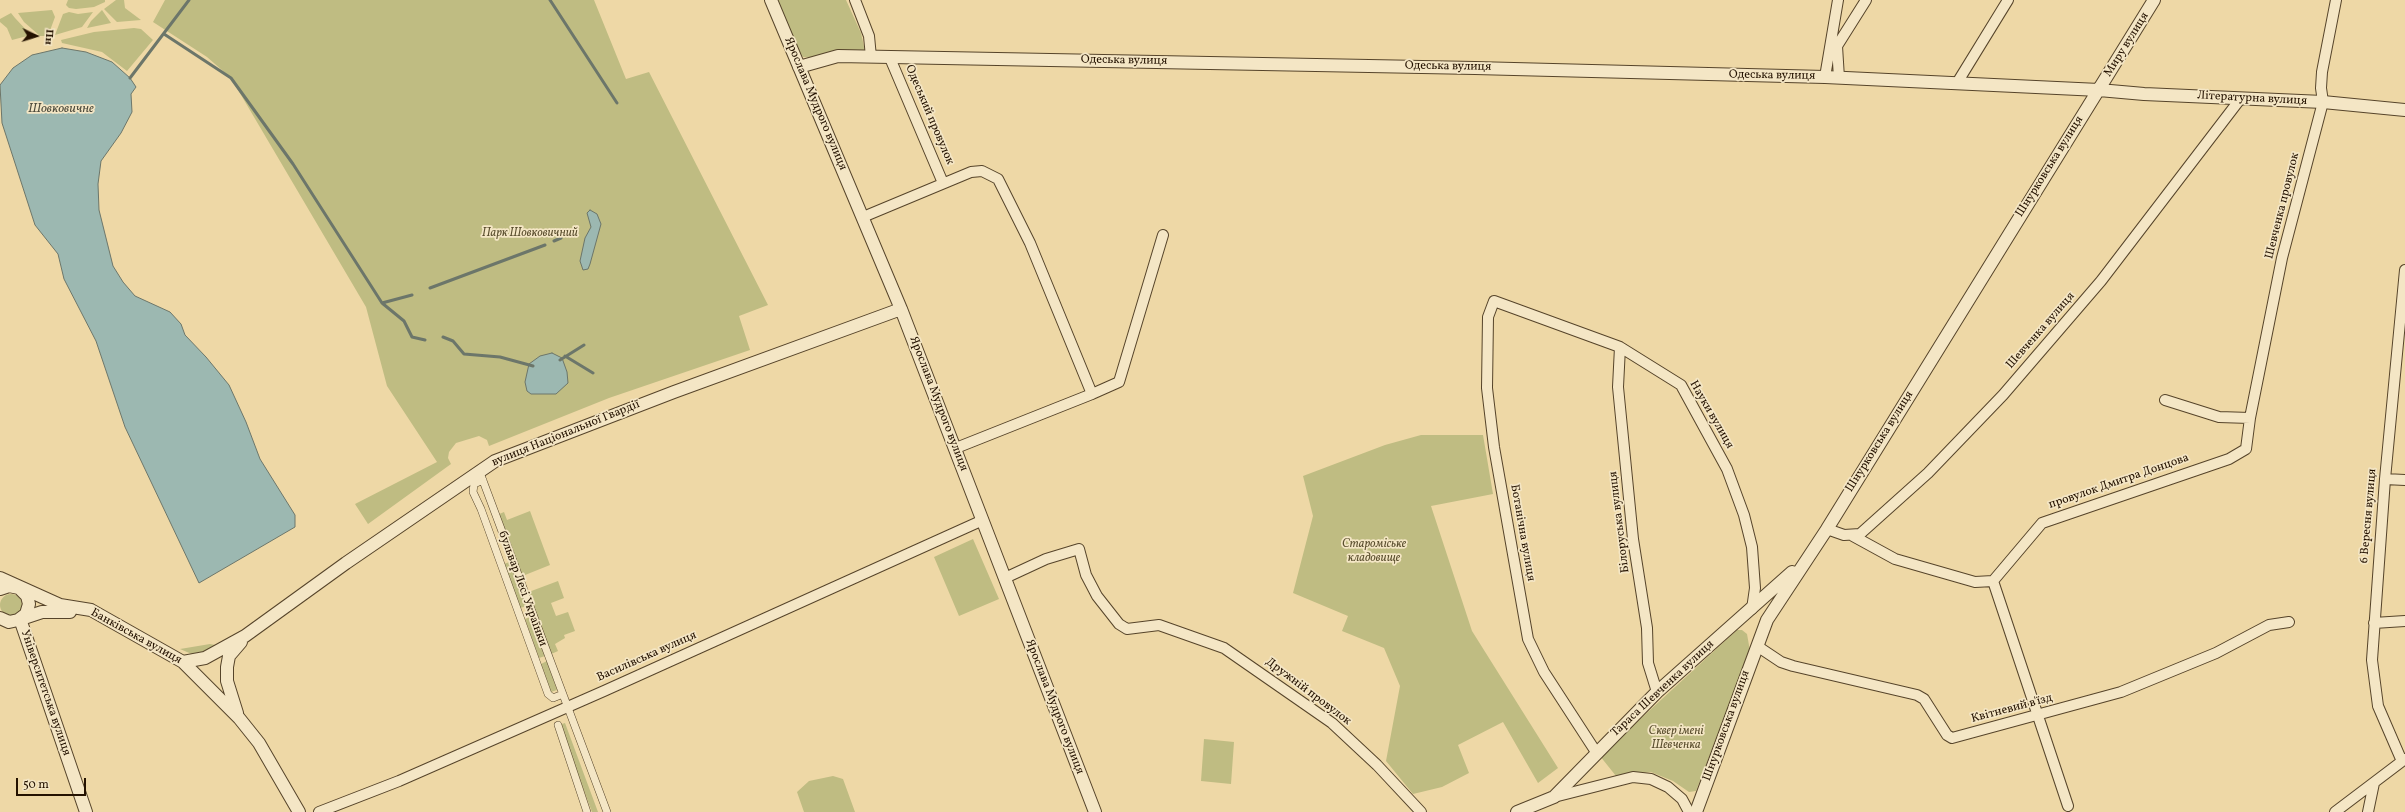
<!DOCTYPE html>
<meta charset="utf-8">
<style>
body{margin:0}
#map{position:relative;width:2405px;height:812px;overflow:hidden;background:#eed8a6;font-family:Vollkorn,serif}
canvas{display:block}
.north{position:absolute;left:16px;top:16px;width:40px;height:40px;-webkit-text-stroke:3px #f4e6c5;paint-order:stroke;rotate:94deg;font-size:11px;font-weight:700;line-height:16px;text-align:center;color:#241200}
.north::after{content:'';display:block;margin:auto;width:14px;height:18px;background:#241200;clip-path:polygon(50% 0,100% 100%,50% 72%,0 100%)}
.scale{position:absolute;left:16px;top:778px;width:70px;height:18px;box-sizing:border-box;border:2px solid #241200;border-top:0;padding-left:5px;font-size:12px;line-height:14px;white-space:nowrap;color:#241200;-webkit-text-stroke:3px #f4e6c5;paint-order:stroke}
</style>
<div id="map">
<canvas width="2405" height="812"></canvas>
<div class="north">Пн</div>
<div class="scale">50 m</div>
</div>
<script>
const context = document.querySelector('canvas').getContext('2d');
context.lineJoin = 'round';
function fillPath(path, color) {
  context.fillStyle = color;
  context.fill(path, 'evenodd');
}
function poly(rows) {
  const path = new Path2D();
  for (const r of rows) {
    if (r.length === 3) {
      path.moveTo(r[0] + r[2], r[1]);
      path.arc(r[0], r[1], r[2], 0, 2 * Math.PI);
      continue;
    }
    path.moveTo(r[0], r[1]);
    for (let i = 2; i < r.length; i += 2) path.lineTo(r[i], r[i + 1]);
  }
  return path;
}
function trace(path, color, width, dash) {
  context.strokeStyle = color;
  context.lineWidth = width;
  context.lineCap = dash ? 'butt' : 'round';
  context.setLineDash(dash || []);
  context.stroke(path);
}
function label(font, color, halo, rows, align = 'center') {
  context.font = font + ' Vollkorn,serif';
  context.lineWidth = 3.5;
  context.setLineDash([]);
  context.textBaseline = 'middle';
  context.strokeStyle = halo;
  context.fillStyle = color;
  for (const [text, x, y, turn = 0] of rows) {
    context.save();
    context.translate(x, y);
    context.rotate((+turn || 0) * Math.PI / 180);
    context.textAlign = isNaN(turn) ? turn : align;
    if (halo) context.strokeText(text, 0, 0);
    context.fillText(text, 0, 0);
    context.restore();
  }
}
const green = poly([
 [68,0,105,0,105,2,94,7,76,9,69,8,66,5],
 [116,0,124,0,125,8,141,20,117,22,104,9],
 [165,0,594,0,626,79,649,72,768,305,739,316,750,350,609,398,489,446,487,440,479,436,456,443,449,452,448,458,451,464,368,524,355,504,437,462,387,386,366,307,231,78,207,57,153,22],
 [777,0,846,0,861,33,865,51,823,58,803,57,796,47],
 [52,10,55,17,48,36,40,36,24,22,18,13],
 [102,10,111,23,87,28,91,21],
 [69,12,78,14,93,12,82,27,55,35,63,14],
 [11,13,15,18,31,35,12,40,7,28,0,22,0,19],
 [134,28,141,29,153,40,127,71,102,52,62,43,61,40,94,32],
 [1421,435,1483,435,1493,494,1431,506,1472,631,1558,768,1538,783,1503,722,1458,745,1469,773,1442,787,1413,794,1386,761,1400,686,1384,648,1342,631,1348,616,1293,593,1313,516,1303,476,1385,445],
 [530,511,550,565,520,577,497,515,504,512,507,520],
 [973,539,999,599,959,616,934,557],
 [510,562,527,606,520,608,503,564],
 [558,581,564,598,551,603,556,616,568,612,575,631,564,635,565,638,555,644,558,651,549,655,526,593],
 [11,605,11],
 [530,617,545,656,539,658,525,619],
 [1737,630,1742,630,1747,634,1750,651,1696,791,1689,792,1673,781,1651,772,1616,776,1600,756],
 [210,644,221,646,209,652,194,655,180,649],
 [547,661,557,690,551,692,541,664],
 [565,723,598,812,592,812,559,725],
 [1204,739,1234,742,1231,784,1201,781],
 [833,776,843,779,855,812,804,812,797,792,809,781]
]);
const water = poly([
 [62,48,86,52,112,62,130,78,136,87,131,94,132,112,121,133,101,161,98,184,99,210,113,266,123,282,135,296,170,312,181,324,185,335,206,357,229,385,246,422,260,459,295,515,295,527,199,583,125,427,96,341,64,279,58,254,35,225,2,123,0,85,13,68,32,55,62,48],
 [590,210,597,214,601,224,590,264,588,269,583,270,580,261,585,238,591,227,587,213,590,210],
 [552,353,562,358,567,372,568,383,556,394,531,394,527,391,525,382,529,364,540,356,552,353]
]);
const stream = poly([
 [550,0,617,103],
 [164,34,231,78,293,164,382,303,404,321,412,337,425,340],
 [130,78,189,0],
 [554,241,561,238],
 [430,288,545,245],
 [382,303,412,295],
 [443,337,453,341,464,354,500,357,533,366],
 [565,356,593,373],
 [560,360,584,345]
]);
const pedestrian = poly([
 [479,470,607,812],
 [483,480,474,484,473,492,481,509,548,694,553,698,563,694],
 [558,725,587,812]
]);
const minor = poly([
 [855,0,869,36,871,57],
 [890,58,943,183],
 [1825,77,1838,0],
 [1839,78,1837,46,1866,0],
 [1957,83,2008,0],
 [863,217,971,172,982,171,998,179,1030,243,1092,394,956,448],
 [1620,347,1618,387,1633,539,1647,628,1648,663,1657,692],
 [1092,394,1119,382,1163,235],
 [2165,400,2219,417,2250,418],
 [2385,479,2405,480],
 [1827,529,1844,535,1860,534,1928,473,2003,395,2101,281,2241,98],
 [1853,536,1895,559,1975,582,1993,581,2068,806],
 [1005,578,1046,559,1079,549,1086,575,1097,596,1119,624,1127,629,1159,625,1224,648,1332,723,1377,765,1421,812],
 [1993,581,2042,523,2229,459,2246,449,2250,418,2282,258,2323,102,2321,88,2322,72,2336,0],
 [2374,623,2405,621],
 [1756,650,1760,648,1781,662,1793,666,1917,695,1924,699,1947,735,1952,738,2121,692,2216,653,2269,625,2289,622],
 [1596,752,1544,672,1528,639,1494,447,1487,388,1488,317,1494,301,1620,347,1681,385,1727,469,1744,515,1752,547,1755,588,1752,609],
 [2401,759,2378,706,2372,660,2385,479,2405,270],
 [1554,797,1633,777,1651,779,1668,787,1682,799,1689,812],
 [319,812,399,781,604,691,983,520],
 [2335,812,2405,759],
 [2368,812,2374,783]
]);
const tertiary = poly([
 [771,0,901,309,1095,812],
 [799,67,838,56,1475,68,1825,77,2099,90,2144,94,2323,102,2405,110],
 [0,578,60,605,91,610,183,662,239,718,259,743,299,812],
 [0,589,9,586,19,588,27,596,29,604,26,614,18,620,9,622,0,618],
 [20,619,86,812],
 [21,619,42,612,70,612],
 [183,662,205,658,245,636,346,563,495,461,674,392,901,309],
 [237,713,227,681,227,667,229,656,241,642],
 [1517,812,1554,797,1657,692,1792,572],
 [1696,812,1767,620,1827,529,2154,0]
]);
const streetNames = [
 ["Миру вулиця",2127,45,-58],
 ["Одеська вулиця",1124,61,1],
 ["Одеська вулиця",1448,67,1],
 ["Одеська вулиця",1772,76,1],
 ["Літературна вулиця",2252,99,3],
 ["Ярослава Мудрого вулиця",815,104,67],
 ["Одеський провулок",929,115,67],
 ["Шнурковська вулиця",2050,167,-58],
 ["Шевченка провулок",2283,206,-76],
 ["Шевченка вулиця",2041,331,-49],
 ["Ярослава Мудрого вулиця",938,404,69],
 ["Науки вулиця",1711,415,60],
 ["вулиця Національної Гвардії",566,434,-22],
 ["Шнурковська вулиця",1880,442,-58],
 ["провулок Дмитра Донцова",2119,482,-19],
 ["6 Вересня вулиця",2369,516,-85],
 ["Білоруська вулиця",1620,522,-97],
 ["Ботанічна вулиця",1522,533,80],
 ["бульвар Лесі Українки",522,589,70],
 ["Банківська вулиця",136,637,29],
 ["Василівська вулиця",647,657,-24],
 ["Тараса Шевченка вулиця",1663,689,-43],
 ["Дружній провулок",1308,692,37],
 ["Університетська вулиця",45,693,71],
 ["Ярослава Мудрого вулиця",1054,707,69],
 ["Квітневий в'їзд",2012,709,-15],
 ["Шнурковська вулиця",1727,726,-70]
];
const parkNames = [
 ["Парк Шовковичний",530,234],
 ["Староміське",1374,545],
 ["кладовище",1374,559],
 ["Сквер імені",1676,732],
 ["Шевченка",1676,746]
];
const waterNames = [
 ["Шовковичне",61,110]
];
fillPath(green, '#bfbc82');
fillPath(water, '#9cb8b1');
trace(water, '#6c766a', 1);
trace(stream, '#6c766a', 3);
trace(pedestrian, '#56442a', 8);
trace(minor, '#56442a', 12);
trace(tertiary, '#56442a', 14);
trace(pedestrian, '#f4e6c5', 7);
trace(minor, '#f4e6c5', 10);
trace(tertiary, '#f4e6c5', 12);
label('12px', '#241200', '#f4e6c5', streetNames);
label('italic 12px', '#5a4e2e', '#f4e6c5', parkNames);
label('italic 13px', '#4e4c3e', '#f4e6c5', waterNames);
</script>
